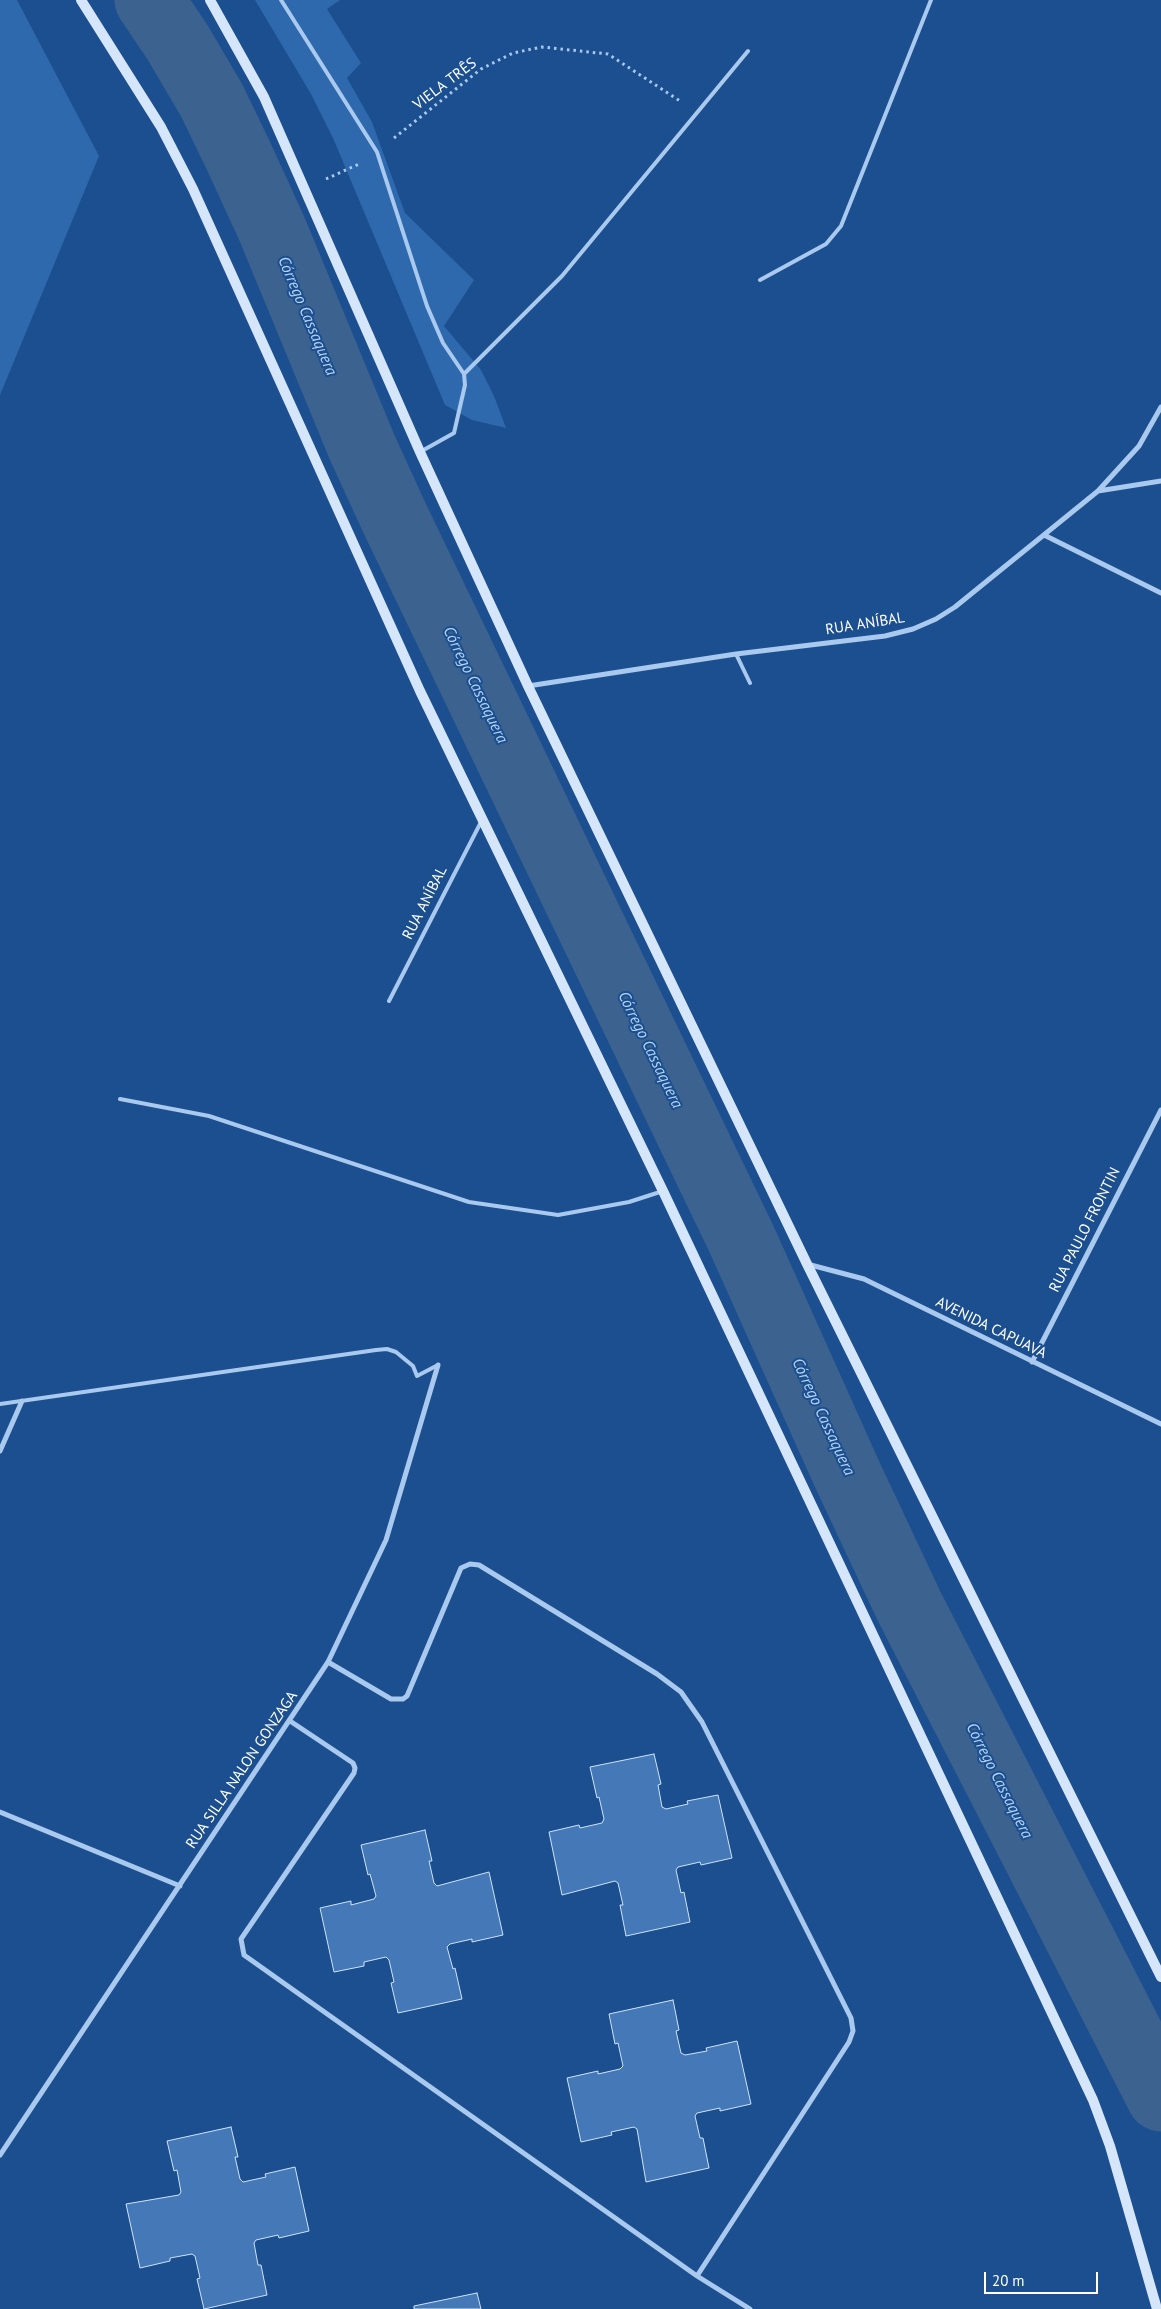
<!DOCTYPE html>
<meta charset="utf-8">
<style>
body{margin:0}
#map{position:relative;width:1161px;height:2309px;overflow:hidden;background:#1b4f8f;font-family:"PT Sans",sans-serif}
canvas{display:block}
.scale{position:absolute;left:984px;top:2272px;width:114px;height:22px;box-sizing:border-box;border:2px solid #fff;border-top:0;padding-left:6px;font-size:15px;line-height:18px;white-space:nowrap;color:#fff;-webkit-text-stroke:4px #1b4f8f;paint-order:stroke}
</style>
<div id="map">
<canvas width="1161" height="2309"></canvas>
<div class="scale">20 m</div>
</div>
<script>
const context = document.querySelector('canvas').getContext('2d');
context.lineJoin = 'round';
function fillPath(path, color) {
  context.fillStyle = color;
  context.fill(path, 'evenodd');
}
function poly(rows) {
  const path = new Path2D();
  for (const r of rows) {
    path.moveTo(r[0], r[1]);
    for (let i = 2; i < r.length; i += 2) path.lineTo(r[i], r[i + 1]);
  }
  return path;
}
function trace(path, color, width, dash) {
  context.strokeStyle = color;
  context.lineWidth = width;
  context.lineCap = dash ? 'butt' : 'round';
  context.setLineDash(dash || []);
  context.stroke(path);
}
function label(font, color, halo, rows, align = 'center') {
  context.font = font + ' "PT Sans",sans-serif';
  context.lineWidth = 4;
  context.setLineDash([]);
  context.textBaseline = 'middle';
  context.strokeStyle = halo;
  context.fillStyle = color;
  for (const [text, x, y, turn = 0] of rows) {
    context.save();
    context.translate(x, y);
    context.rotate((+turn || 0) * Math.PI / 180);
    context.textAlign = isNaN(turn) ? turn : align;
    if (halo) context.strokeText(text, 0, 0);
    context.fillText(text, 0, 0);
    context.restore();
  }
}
const green = poly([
 [0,0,17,0,99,156,0,395],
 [255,0,340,0,327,9,361,63,347,78,372,122,405,213,474,280,444,326,481,370,494,396,506,428,472,420,445,405,333,138,311,94]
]);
const river = poly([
 [149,0,178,43,212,101,239,157,272,229,362,447,394,517,741,1238,847,1474,909,1606,1161,2097]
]);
const building = poly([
 [654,1754,661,1784,658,1785,662,1807,666,1809,688,1804,687,1801,718,1795,732,1858,701,1865,700,1862,678,1867,676,1870,681,1893,684,1892,690,1922,626,1936,620,1905,623,1905,618,1883,615,1881,562,1895,549,1832,579,1825,580,1828,602,1823,604,1819,599,1797,597,1798,590,1767,654,1754],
 [425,1830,432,1861,429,1861,434,1883,437,1886,489,1872,503,1935,472,1942,472,1939,450,1944,447,1947,453,1969,455,1968,462,1999,398,2013,391,1983,394,1982,389,1960,386,1957,364,1962,364,1966,334,1972,320,1908,351,1901,351,1905,374,1899,376,1896,370,1874,368,1875,361,1845,425,1830],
 [673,2000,679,2030,676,2031,681,2053,685,2055,707,2051,706,2048,737,2041,751,2104,720,2111,720,2108,697,2113,695,2116,700,2138,703,2138,709,2168,646,2182,637,2129,634,2127,611,2132,612,2135,581,2142,567,2078,598,2071,598,2074,620,2069,623,2066,618,2043,615,2044,609,2014,673,2000],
 [231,2127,238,2157,235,2157,240,2179,243,2182,266,2177,265,2174,295,2167,309,2231,279,2238,278,2235,256,2240,254,2243,258,2265,261,2265,267,2295,204,2309,197,2279,200,2278,195,2256,192,2254,170,2258,170,2261,140,2268,126,2204,179,2195,181,2192,177,2170,174,2171,167,2141,231,2127],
 [477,2293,481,2309,414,2309,414,2306,477,2293]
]);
const path = poly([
 [394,138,481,69,513,53,542,47,608,54,680,101],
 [326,179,359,164]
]);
const service = poly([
 [281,0,377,152,427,306,443,343,464,374,465,385,454,433,420,452],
 [760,280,826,244,841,226,931,0],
 [464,374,562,276,748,51],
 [736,654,750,683],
 [389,1001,481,822],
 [120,1099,209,1116,469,1202,558,1215,629,1202,663,1191],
 [0,1404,376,1350,387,1349,396,1352,413,1366,417,1376,438,1365]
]);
const minor = poly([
 [1098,491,1139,446,1161,407],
 [1044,535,1161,593],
 [528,686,736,654,885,636,913,629,936,619,955,607,1098,491,1161,481],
 [807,1264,864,1279,1161,1424],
 [1032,1362,1161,1110],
 [0,1451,22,1401],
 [328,1662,391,1699,403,1699,407,1696,461,1568,470,1564,479,1565,657,1674,681,1692,702,1722,851,2018,853,2031,849,2042,697,2276],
 [290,1721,353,1763,355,1768,354,1773,241,1939,244,1955,697,2276,750,2309],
 [0,1812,180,1886],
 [0,2155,328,1662,386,1540,438,1365]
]);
const secondary = poly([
 [81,0,161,127,193,189,420,691,663,1191,1093,2100,1110,2146,1157,2309],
 [210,0,264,97,420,452,528,686,807,1264,1161,1977]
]);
const streetNames = [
 ["VIELA TRÊS",445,84,-37],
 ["RUA ANÍBAL",865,624,-9],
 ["RUA ANÍBAL",425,903,-63],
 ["RUA PAULO FRONTIN",1085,1230,-63],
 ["AVENIDA CAPUAVA",991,1328,26],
 ["RUA SILLA NALON GONZAGA",242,1770,-56]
];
const waterNames = [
 ["Córrego Cassaquera",307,316,67],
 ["Córrego Cassaquera",475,685,64],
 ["Córrego Cassaquera",650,1050,64],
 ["Córrego Cassaquera",823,1417,65],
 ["Córrego Cassaquera",999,1781,63]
];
fillPath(green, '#2e69ad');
trace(river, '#3c6290', 69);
fillPath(building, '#4478b7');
trace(building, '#cfe3fa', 1);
trace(path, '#a9c9ee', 3, [2.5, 4]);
trace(service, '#a9c9ee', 4);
trace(minor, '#a9c9ee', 5);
trace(secondary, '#d6e6fa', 10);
label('15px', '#fff', '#1b4f8f', streetNames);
label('italic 16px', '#b5d3f5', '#1b4f8f', waterNames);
</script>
